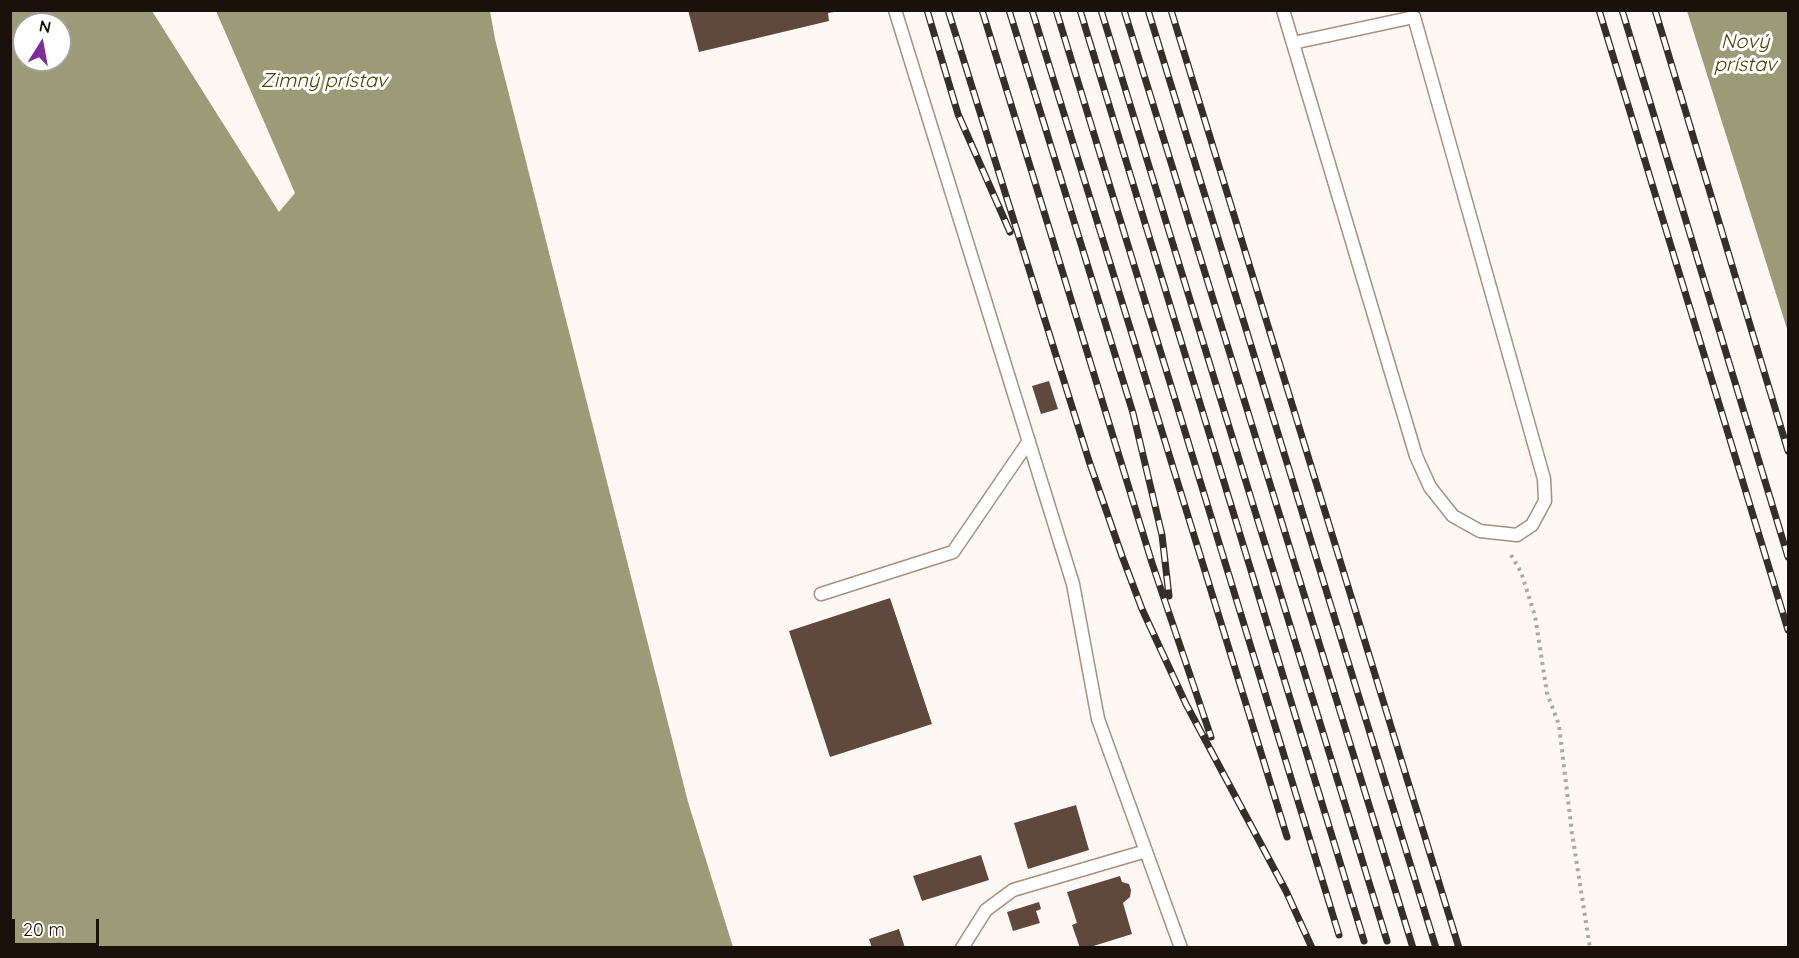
<!DOCTYPE html>
<meta charset="utf-8">
<style>
body{margin:0}
#map{position:relative;width:1799px;height:958px;overflow:hidden;background:#fdf8f3;font-family:Quicksand,sans-serif}
canvas{display:block}
.frame{position:absolute;inset:0;border:12px solid #1a120a;pointer-events:none}
.north{position:absolute;left:12px;top:12px;width:60px;height:60px;box-sizing:border-box;background:#fff;border:2px solid #a3a09d;border-radius:50%;rotate:11deg;font-size:16px;font-weight:700;line-height:24px;text-align:center;color:#1a120a}
.north::after{content:'';display:block;margin:auto;width:21px;height:27px;background:#802d9c;clip-path:polygon(50% 0,100% 100%,50% 72%,0 100%)}
.scale{position:absolute;left:12px;top:919px;width:87px;height:27px;box-sizing:border-box;border:3px solid #1a120a;border-top:0;padding-left:8px;font-size:18px;line-height:21px;white-space:nowrap;color:#1a120a;-webkit-text-stroke:4px #fff;paint-order:stroke}
</style>
<div id="map">
<canvas width="1799" height="958"></canvas>
<div class="frame"></div>
<div class="north">N</div>
<div class="scale">20 m</div>
</div>
<script>
const context = document.querySelector('canvas').getContext('2d');
context.lineJoin = 'round';
function fillPath(path, color) {
  context.fillStyle = color;
  context.fill(path, 'evenodd');
}
function poly(rows) {
  const path = new Path2D();
  for (const r of rows) {
    path.moveTo(r[0], r[1]);
    for (let i = 2; i < r.length; i += 2) path.lineTo(r[i], r[i + 1]);
  }
  return path;
}
function trace(path, color, width, dash) {
  context.strokeStyle = color;
  context.lineWidth = width;
  context.lineCap = dash ? 'butt' : 'round';
  context.setLineDash(dash || []);
  context.stroke(path);
}
function label(font, color, halo, rows, align = 'center') {
  context.font = font + ' Quicksand,sans-serif';
  context.lineWidth = 6;
  context.setLineDash([]);
  context.textBaseline = 'middle';
  context.strokeStyle = halo;
  context.fillStyle = color;
  for (const [text, x, y, turn = 0] of rows) {
    context.save();
    context.translate(x, y);
    context.rotate((+turn || 0) * Math.PI / 180);
    context.textAlign = isNaN(turn) ? turn : align;
    if (halo) context.strokeText(text, 0, 0);
    context.fillText(text, 0, 0);
    context.restore();
  }
}
const water = poly([
 [10,11,152,11,279,212,295,193,216,11,490,11,495,39,688,802,733,947,11,947],
 [24,24,60,24,60,60,24,60],
 [1687,11,1788,11,1788,332]
]);
const building = poly([
 [688,10,834,10,834,12,828,13,829,21,699,52],
 [1049,381,1058,409,1041,414,1032,386],
 [890,598,932,724,830,757,789,631],
 [1076,805,1089,850,1028,869,1014,823],
 [981,855,989,880,922,901,913,876],
 [1120,876,1122,882,1129,884,1131,890,1130,897,1123,903,1132,934,1087,948,1080,948,1072,925,1077,923,1067,892],
 [1039,902,1041,909,1036,911,1040,923,1013,931,1007,912],
 [899,929,905,948,872,948,869,939]
]);
const path = poly([
 [1511,555,1521,572,1535,616,1547,693,1559,725,1572,833,1590,948]
]);
const service = poly([
 [895,10,1073,584,1098,719,1181,948],
 [1283,10,1416,456,1430,487,1453,516,1480,531,1517,535,1532,525,1545,501,1544,479,1414,17,1293,43],
 [821,594,953,552,1029,441],
 [962,948,986,910,1013,890,1146,851]
]);
const rail = poly([
 [927,10,958,114,1010,232],
 [948,10,1089,461,1122,556,1142,609,1186,704,1286,891,1312,948],
 [982,10,1152,563,1211,737],
 [1009,10,1133,413,1162,535,1169,596],
 [1032,10,1287,837],
 [1056,10,1339,935],
 [1080,10,1364,941],
 [1101,10,1387,941],
 [1124,10,1413,948],
 [1148,10,1436,948],
 [1171,10,1459,948],
 [1599,10,1788,630],
 [1622,10,1788,557],
 [1655,10,1788,451]
]);
const waterNames = [
 ["Nový",1745,42],
 ["prístav",1745,65],
 ["Zimný prístav",324,81]
];
fillPath(water, '#9b9c77');
fillPath(building, '#61483d');
trace(service, '#a7917c', 15);
trace(path, '#aea8a2', 4, [3, 4.5]);
trace(service, '#fff', 12);
trace(rail, '#362f27', 7);
trace(rail, '#fff', 4.5, [14]);
label('italic 20px', '#454400', '#fff', waterNames);
</script>
